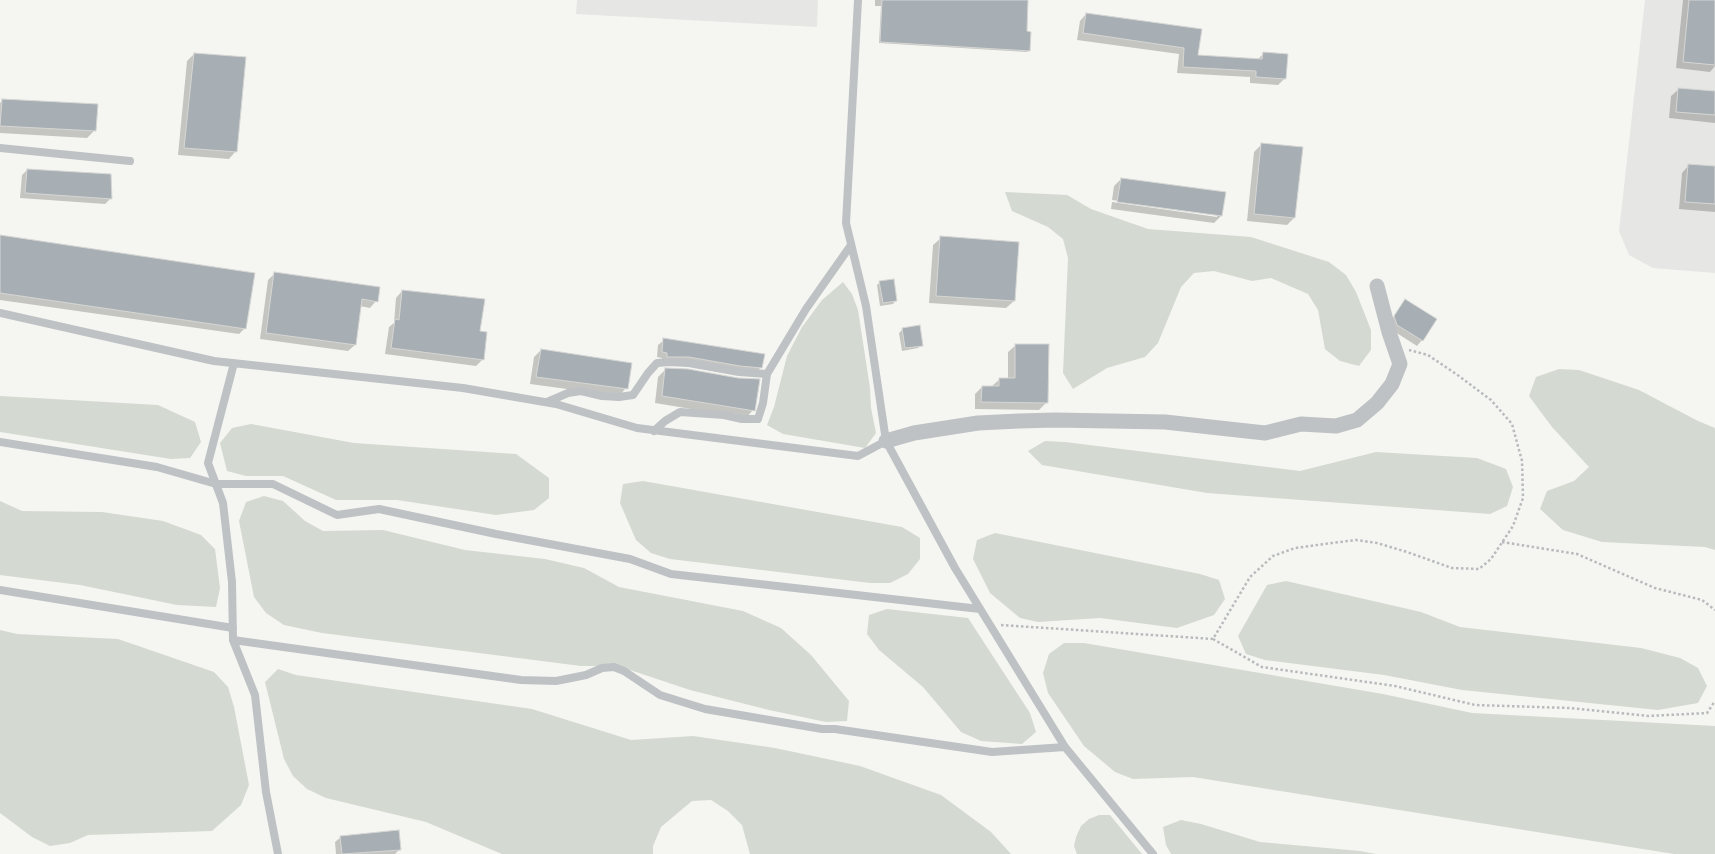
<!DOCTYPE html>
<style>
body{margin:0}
canvas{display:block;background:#f5f5f1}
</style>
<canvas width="1715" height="854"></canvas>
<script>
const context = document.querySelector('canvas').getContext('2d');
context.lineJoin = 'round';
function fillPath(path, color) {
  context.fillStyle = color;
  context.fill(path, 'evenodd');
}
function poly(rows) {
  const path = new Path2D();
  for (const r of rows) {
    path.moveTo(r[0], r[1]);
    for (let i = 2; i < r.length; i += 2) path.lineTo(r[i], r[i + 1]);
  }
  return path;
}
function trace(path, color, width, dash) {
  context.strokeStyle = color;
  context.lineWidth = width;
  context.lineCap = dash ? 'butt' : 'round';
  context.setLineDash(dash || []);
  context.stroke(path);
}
const built = poly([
 [577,0,818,0,817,27,576,14],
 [1645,0,1715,0,1715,273,1653,268,1629,255,1619,231]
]);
const green = poly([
 [1005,192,1067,195,1091,209,1148,229,1251,237,1329,262,1346,275,1356,292,1371,330,1371,350,1359,366,1340,361,1325,349,1318,310,1308,294,1271,278,1252,281,1214,271,1194,273,1181,287,1158,343,1145,357,1107,368,1073,389,1063,373,1068,258,1063,239,1048,227,1012,211],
 [843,282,852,294,858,310,870,388,871,408,876,433,865,448,783,434,767,425,774,407,787,356,802,327,822,300],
 [1559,369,1579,370,1639,390,1698,421,1715,428,1715,550,1705,547,1602,542,1563,530,1540,509,1547,491,1574,481,1589,467,1552,427,1529,396,1536,377],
 [0,396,158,405,195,422,201,442,190,458,171,459,0,432],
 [251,424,354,443,516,454,549,478,549,498,534,510,496,515,397,500,336,500,283,476,246,476,227,471,220,443,232,428],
 [1045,441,1065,442,1300,471,1376,452,1477,458,1506,469,1513,487,1507,506,1490,514,1207,493,1042,465,1028,451],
 [643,481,902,527,920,538,920,559,908,574,890,583,870,583,670,559,651,553,636,540,620,503,623,484],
 [264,496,283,501,305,521,323,531,383,530,465,550,545,559,584,568,619,587,743,611,781,628,811,655,849,701,847,721,826,722,769,710,690,690,618,666,581,666,322,633,284,625,266,613,254,597,239,521,246,502],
 [0,501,22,511,102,512,163,521,201,535,215,549,220,588,216,607,177,605,80,585,0,575],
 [995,533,1200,574,1219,580,1225,599,1214,615,1177,628,1100,618,1038,622,1020,618,990,593,973,559,977,540],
 [1286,581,1421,612,1460,627,1641,648,1680,658,1698,668,1707,686,1698,703,1658,710,1462,690,1384,675,1265,660,1246,654,1238,636,1267,585],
 [887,609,968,618,1030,713,1036,732,1022,744,981,741,961,732,923,687,879,650,867,634,869,615],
 [0,630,17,634,118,639,214,672,228,687,234,707,249,785,241,805,212,831,88,835,70,843,50,846,32,837,0,813],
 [1064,643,1084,643,1383,694,1472,713,1715,726,1715,854,1674,854,1193,777,1133,779,1115,772,1084,746,1048,693,1043,673,1049,654],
 [278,669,296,675,532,709,631,740,693,736,775,748,860,766,941,795,991,832,1011,854,750,854,742,825,728,811,711,800,692,801,661,827,653,846,653,854,502,854,426,822,326,798,307,789,293,776,284,759,265,682],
 [1099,815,1110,815,1142,854,1077,854,1074,846,1076,837,1081,826,1089,819],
 [1181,820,1201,824,1260,842,1360,851,1376,854,1171,854,1166,845,1163,827]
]);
const shadow = poly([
 [875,0,1028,0,1025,33,1029,50,1027,52,879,43,881,6,875,6],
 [1683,0,1715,0,1715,66,1710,72,1676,68],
 [1086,14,1201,30,1197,56,1257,60,1263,54,1285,78,1278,85,1250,83,1250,77,1177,73,1179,54,1077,40,1080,21],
 [194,54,236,151,229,159,178,155,187,61],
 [1679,89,1715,92,1715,123,1669,118,1671,96],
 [3,100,94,131,87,138,0,133,0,103],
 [1262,144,1294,218,1287,225,1247,221,1254,152],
 [1689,165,1715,167,1715,212,1679,209,1682,173],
 [27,170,110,199,105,204,20,198,22,175],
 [1121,179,1221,216,1214,223,1111,209,1112,202,1217,217,1217,214,1112,200,1114,186],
 [0,236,245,328,239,334,0,300],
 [941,238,1014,301,1006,308,929,303,933,245],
 [275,273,376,301,370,308,360,306,355,345,348,351,260,339,268,280],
 [880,282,896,300,893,304,880,306,877,285],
 [402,291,479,332,482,360,476,366,385,354,389,327,394,323,396,298],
 [1405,301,1422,340,1417,346,1392,330,1390,322],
 [902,330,922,345,918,348,902,351,899,333],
 [664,340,761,367,755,373,662,361,662,358,657,357,658,345],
 [1016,345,1047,402,1039,410,975,409,975,394,982,387,992,386,1000,379,1008,379,1008,352],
 [541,350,626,388,619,396,530,384,534,357],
 [666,369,738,379,753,410,746,418,655,403,658,377],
 [341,837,399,850,395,854,336,854,335,842]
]);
const building = poly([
 [882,0,1028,0,1027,31,1031,32,1030,51,880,42,882,0],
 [1689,0,1715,0,1715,65,1683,62,1689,0],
 [1086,13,1202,29,1198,55,1262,59,1263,52,1288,54,1286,79,1256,77,1256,71,1183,67,1184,48,1083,33,1086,13],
 [194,53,246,57,237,152,184,148,194,53],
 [1678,88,1715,91,1715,115,1676,112,1678,88],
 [2,99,98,104,96,131,0,126,2,99],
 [1261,143,1303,147,1295,218,1254,214,1261,143],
 [1688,164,1715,166,1715,204,1685,202,1688,164],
 [27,169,111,174,112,199,25,193,27,169],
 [1121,178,1226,192,1222,216,1117,202,1121,178],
 [0,235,255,273,246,329,0,293,0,235],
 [940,236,1019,242,1015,301,936,296,940,236],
 [274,272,380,287,378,302,362,299,356,345,266,333,274,272],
 [894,279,897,301,883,303,879,281,894,279],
 [402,290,485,299,480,331,487,332,484,360,391,348,395,319,399,320,402,290],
 [1405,299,1437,319,1423,341,1397,325,1394,316,1405,299],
 [920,325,923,346,905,348,902,328,920,325],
 [663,338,765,354,762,368,740,366,689,357,667,357,667,353,662,352,663,338],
 [1015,344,1049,344,1048,403,981,402,982,386,999,386,999,378,1015,378,1015,344],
 [541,349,632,363,628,389,536,377,541,349],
 [665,368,688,369,738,378,760,379,755,411,662,396,665,368],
 [399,830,401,850,342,854,340,836,399,830]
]);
const path = poly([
 [1502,542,1577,554,1655,588,1702,600,1715,610],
 [1001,625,1213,639,1250,577,1273,556,1295,548,1332,543,1356,540,1377,543,1407,552,1452,568,1479,569,1491,559,1513,526,1523,498,1522,461,1512,424,1491,400,1459,376,1428,355,1409,350],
 [1213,639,1262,667,1395,686,1475,705,1569,708,1648,716,1707,713,1715,701]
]);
const service = poly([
 [858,0,846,223,866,306,886,441,955,568,1065,747,1153,854],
 [0,148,130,161],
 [0,313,214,361,463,388,556,404,637,428,858,456,886,441],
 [234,363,208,463,223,503,232,582,233,640,255,695,266,792,278,854],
 [547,402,568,393,581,391,602,396,619,397,633,395,648,373,657,363,669,362,689,363,739,372,767,374,806,309,851,245],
 [654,431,665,421,680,412,724,415,742,419,758,419,763,403,767,374],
 [0,442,157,467,216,484,273,484,337,515,379,509,496,534,630,559,671,574,980,609],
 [0,590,233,628],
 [233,640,521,680,556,681,586,675,602,668,614,667,624,671,660,695,705,709,822,729,835,729,992,752,1065,747]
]);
const minor = poly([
 [886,441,914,433,978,423,1019,421,1055,420,1165,422,1265,433,1301,424,1336,426,1357,420,1377,403,1392,384,1400,364,1389,332,1377,286]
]);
fillPath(built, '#e6e7e5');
fillPath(green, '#d4dad1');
fillPath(shadow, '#0003');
fillPath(building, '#a7afb4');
trace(building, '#d6d6d4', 1);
trace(path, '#b8bbbd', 2.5, [2.5, 2.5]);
trace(service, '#bec2c5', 8);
trace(minor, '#bec2c5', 15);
</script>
